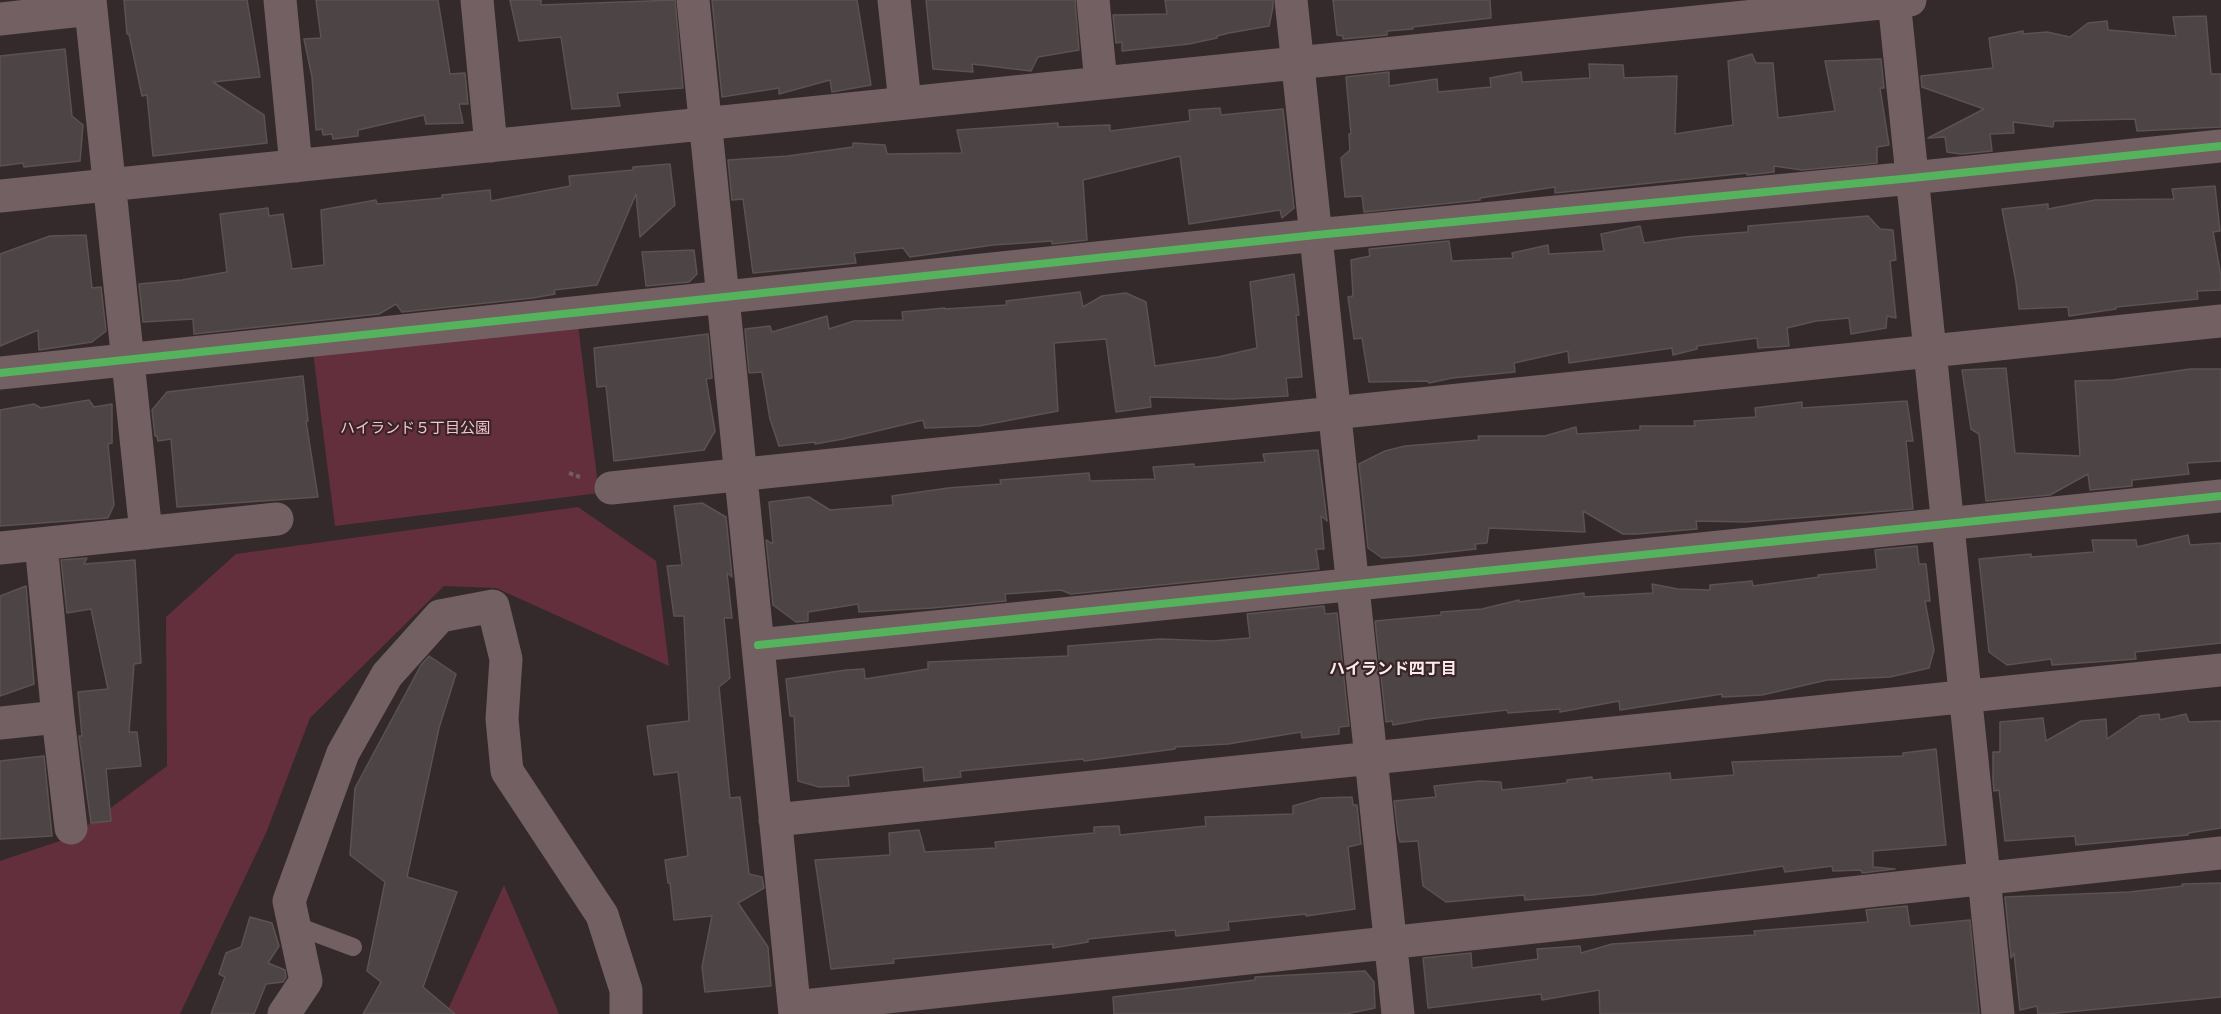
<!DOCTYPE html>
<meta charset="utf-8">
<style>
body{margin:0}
canvas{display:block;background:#34292b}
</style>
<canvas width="2221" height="1014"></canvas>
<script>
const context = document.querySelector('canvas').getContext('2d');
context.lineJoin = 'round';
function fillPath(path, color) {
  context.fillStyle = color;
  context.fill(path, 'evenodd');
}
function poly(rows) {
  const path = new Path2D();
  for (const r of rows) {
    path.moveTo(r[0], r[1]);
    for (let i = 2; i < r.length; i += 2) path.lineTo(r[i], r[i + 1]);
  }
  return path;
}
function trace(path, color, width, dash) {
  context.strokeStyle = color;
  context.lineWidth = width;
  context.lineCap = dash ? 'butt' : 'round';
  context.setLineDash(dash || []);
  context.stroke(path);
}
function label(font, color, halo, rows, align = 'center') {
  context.font = font + ' "Noto Sans","Noto Sans JP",sans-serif';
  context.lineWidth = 4.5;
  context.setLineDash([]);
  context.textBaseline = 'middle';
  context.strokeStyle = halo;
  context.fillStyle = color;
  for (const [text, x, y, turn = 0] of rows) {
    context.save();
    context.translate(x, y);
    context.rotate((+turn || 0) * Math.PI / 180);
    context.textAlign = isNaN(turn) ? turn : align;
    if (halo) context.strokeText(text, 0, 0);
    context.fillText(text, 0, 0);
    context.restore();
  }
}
const green = poly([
 [578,325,599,493,335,526,313,352],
 [578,507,656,561,669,666,496,588,444,586,310,718,266,833,180,1014,0,1014,0,861,72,837,167,766,166,617,236,554],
 [504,885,559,1014,446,1014]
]);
const building = poly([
 [124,0,247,0,260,77,213,82,264,115,267,143,153,156,147,95,142,96,129,34,127,34,124,0],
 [316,0,438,0,450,74,465,73,468,104,459,104,463,123,426,124,424,115,358,130,358,136,333,139,332,134,323,135,322,129,316,130,312,77,304,39,321,38,316,0],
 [510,0,541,0,541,5,675,0,683,88,617,93,620,106,572,109,561,37,519,41,510,0],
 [712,0,857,0,871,85,832,92,830,80,779,94,779,88,722,97,712,0],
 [926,0,1075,0,1079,50,1038,57,1031,71,972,64,973,72,933,69,926,0],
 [1165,0,1273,0,1273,7,1269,26,1229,33,1217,36,1217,38,1189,44,1122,51,1122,42,1116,43,1113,15,1167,14,1165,0],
 [1333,0,1490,0,1491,18,1412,27,1413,29,1387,31,1387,35,1343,39,1343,36,1337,35,1333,0],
 [2206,16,2211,74,2221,74,2221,127,2137,131,2135,119,2054,121,2053,127,2013,122,2014,133,1990,134,1992,151,1961,154,1947,152,1945,137,1928,138,1984,109,1922,87,1921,76,1993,68,1989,38,2023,31,2023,34,2047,32,2070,37,2088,23,2107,21,2108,30,2176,36,2173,17,2206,16],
 [65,49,72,116,83,125,80,161,24,167,23,163,0,166,0,56,65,49],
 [1752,54,1756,63,1773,63,1778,118,1835,111,1825,61,1881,59,1884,88,1880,88,1889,145,1877,147,1877,163,1802,170,1774,166,1774,172,1747,175,1747,173,1555,193,1555,187,1480,198,1480,200,1364,212,1362,196,1345,197,1341,158,1350,150,1349,134,1351,134,1346,77,1389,72,1389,86,1437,79,1438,92,1491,87,1490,78,1521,72,1522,82,1590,78,1589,64,1623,65,1624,78,1677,76,1675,134,1733,125,1728,61,1752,54],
 [1220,108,1221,115,1283,109,1294,208,1282,218,1280,210,1189,224,1180,156,1083,180,1087,240,1052,244,1052,241,993,245,910,257,903,248,854,253,856,263,753,273,743,199,732,200,728,160,788,156,853,147,853,143,885,145,887,154,962,153,957,130,1058,123,1058,127,1110,125,1110,131,1190,121,1189,110,1220,108],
 [670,164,675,205,640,237,636,194,597,285,554,290,555,294,533,298,402,312,396,304,379,314,194,334,193,319,143,322,139,284,182,280,227,272,220,214,268,208,269,216,283,214,292,269,324,265,321,210,376,200,377,204,442,198,442,195,490,190,491,201,570,186,569,176,633,170,633,167,670,164],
 [2215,186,2220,231,2213,232,2221,276,2221,290,2197,291,2198,299,2116,307,2116,309,2069,316,2068,307,2019,309,2016,282,2002,209,2048,204,2048,209,2095,200,2174,199,2172,189,2215,186],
 [1868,216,1880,229,1893,230,1896,260,1890,261,1896,318,1887,316,1886,328,1851,334,1849,318,1816,321,1787,328,1789,346,1758,348,1757,338,1697,346,1697,349,1673,355,1672,348,1569,363,1568,351,1514,363,1515,372,1452,378,1429,383,1428,381,1369,382,1362,338,1354,339,1348,297,1353,296,1351,260,1370,256,1369,249,1449,241,1452,261,1513,258,1512,253,1548,245,1549,254,1604,251,1601,234,1640,226,1644,243,1685,237,1748,232,1748,226,1868,216],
 [86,235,92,288,101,287,106,331,92,342,39,350,38,330,0,346,0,254,50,236,86,235],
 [694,250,697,274,689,282,646,286,642,252,694,250],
 [1294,274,1299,315,1296,315,1302,377,1286,378,1288,396,1232,399,1150,397,1151,407,1116,412,1106,339,1054,343,1058,411,979,426,925,428,923,420,843,439,815,444,815,442,779,446,770,419,762,372,749,373,745,329,770,326,772,332,827,316,829,329,854,321,903,320,902,312,945,308,945,309,1007,305,1006,301,1080,292,1083,307,1102,296,1126,293,1146,302,1155,366,1218,357,1257,348,1250,282,1294,274],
 [708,334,712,378,706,379,715,431,704,450,614,461,606,386,597,387,594,348,708,334],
 [2006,368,2015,453,2080,456,2075,381,2113,380,2190,369,2221,369,2221,461,2187,463,2189,474,2132,480,2132,486,2090,490,2088,474,2050,495,1986,501,1979,434,1971,429,1962,370,2006,368],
 [303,376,308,421,306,421,318,497,177,507,171,439,158,441,157,436,155,436,152,410,167,392,303,376],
 [89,400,94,407,112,404,112,443,108,444,114,505,108,518,0,526,0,410,34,404,41,408,89,400],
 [1907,401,1913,441,1906,441,1913,509,1746,522,1696,521,1697,529,1636,534,1623,534,1583,511,1585,532,1489,528,1487,543,1475,544,1476,549,1412,556,1382,558,1368,548,1359,464,1385,451,1405,446,1479,440,1478,436,1545,436,1576,427,1577,434,1640,430,1640,426,1695,426,1694,421,1756,417,1755,408,1802,402,1802,408,1907,401],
 [1318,450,1327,521,1321,516,1324,549,1316,549,1319,569,1071,594,1061,590,1005,594,1006,601,932,608,859,612,858,604,808,612,808,621,796,622,773,605,766,540,773,544,769,502,809,497,830,510,893,505,892,496,948,488,1001,484,1000,480,1089,473,1090,481,1155,479,1153,467,1194,464,1194,467,1265,462,1263,454,1318,450],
 [702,503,726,517,732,577,727,573,732,618,724,618,730,678,719,687,730,798,740,797,749,874,762,877,764,888,738,903,768,947,771,986,705,992,702,967,712,916,674,920,670,883,668,883,665,860,688,856,678,772,654,775,647,726,689,721,684,616,674,616,667,566,682,565,674,506,702,503],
 [2188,535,2190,545,2221,543,2221,643,2135,652,2136,659,2052,665,2051,659,2007,665,1989,652,1979,559,2031,554,2031,557,2094,552,2092,540,2136,540,2137,547,2188,535],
 [1917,546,1919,564,1926,564,1930,601,1925,601,1934,650,1929,668,1890,677,1827,680,1762,695,1722,697,1722,694,1620,710,1619,701,1560,712,1560,709,1508,713,1507,710,1427,719,1393,725,1392,721,1386,722,1375,621,1441,615,1441,612,1482,609,1519,600,1519,602,1584,593,1584,597,1653,593,1652,584,1678,589,1710,590,1710,585,1752,581,1753,586,1819,577,1818,575,1877,569,1875,550,1917,546],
 [87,558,84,564,135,560,141,663,134,664,129,732,137,732,141,766,106,769,111,821,91,823,79,736,82,736,78,692,108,689,91,609,67,613,61,560,87,558],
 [26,586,34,684,0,696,0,596,26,586],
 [1324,606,1325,614,1337,613,1349,726,1339,727,1339,734,1302,738,1301,732,1228,744,1175,747,1175,749,1084,761,1083,759,960,771,961,777,924,781,923,767,848,776,849,786,819,787,798,781,794,716,790,716,786,679,846,670,864,669,865,679,928,669,928,662,1068,656,1068,646,1160,639,1213,641,1250,638,1247,614,1324,606],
 [429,656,456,674,439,728,407,877,457,892,423,987,455,1014,363,1014,381,982,367,971,385,882,350,855,355,788,421,665,429,656],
 [2159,714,2160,720,2186,714,2189,722,2221,721,2221,828,2188,833,2188,835,2076,845,2075,836,2005,841,1999,790,1994,791,1993,780,1993,752,2000,752,2000,722,2043,718,2046,741,2081,721,2106,719,2107,739,2140,716,2159,714],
 [1936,749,1946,845,1873,851,1873,867,1895,869,1862,873,1861,870,1833,871,1832,866,1785,872,1783,866,1593,895,1525,900,1524,895,1446,902,1423,886,1418,841,1400,842,1398,834,1394,801,1436,797,1434,786,1480,781,1501,782,1502,790,1567,783,1567,780,1592,777,1592,780,1670,773,1671,780,1734,775,1732,762,1903,756,1903,753,1936,749],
 [44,756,52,836,0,839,0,761,44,756],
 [1352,797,1353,805,1357,805,1361,844,1348,847,1355,909,1306,916,1306,914,1228,922,1229,930,1176,936,1175,930,1088,939,1088,942,1053,948,1053,944,893,959,894,963,831,969,815,860,890,855,889,833,919,830,925,852,996,848,995,842,1094,833,1094,827,1119,826,1120,835,1206,826,1205,817,1293,814,1293,806,1321,798,1352,797],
 [2221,883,2221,997,2047,1014,2038,1014,2037,1006,2020,1010,2014,953,2011,958,2005,897,2129,892,2183,886,2182,884,2221,883],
 [1907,906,1910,926,1970,920,1979,1014,1600,1014,1599,990,1542,1000,1541,994,1428,1008,1423,958,1471,953,1472,968,1538,959,1537,949,1580,946,1581,953,1612,944,1755,935,1754,931,1868,922,1866,910,1907,906],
 [250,917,272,923,279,946,268,963,285,970,286,977,283,982,266,984,254,1014,211,1014,225,977,219,974,226,953,241,947,250,917],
 [1365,971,1374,982,1375,1008,1346,1014,1114,1014,1113,997,1255,980,1255,977,1365,971]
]);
const path = poly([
 [569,473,580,477]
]);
const service = poly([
 [294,925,353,947]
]);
const minor = poly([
 [90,0,146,533],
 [280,0,296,166],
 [477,0,491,146],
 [693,0,795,1014],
 [894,0,905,103],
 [1093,0,1101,83],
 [1291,0,1398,1014],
 [1894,0,1998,1014],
 [0,19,91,9],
 [0,196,1910,0],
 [0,373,1316,235,1912,178,2221,146],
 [611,488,2221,321],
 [0,548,277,519],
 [758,645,2221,496],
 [58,717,71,828],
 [0,723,58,717,41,544],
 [775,820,2221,670],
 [795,1007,2221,853],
 [284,1014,306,981,289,901,343,753,387,675,440,616,493,606,506,659,502,719,507,771,602,915,626,990,626,1014]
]);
const cycleway = poly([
 [0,373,1316,235,1912,178,2221,146],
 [758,645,2221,496]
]);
const parkNames = [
 ["ハイランド５丁目公園",415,429]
];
const neighbourhoodNames = [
 ["ハイランド四丁目",1393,669]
];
fillPath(green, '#642f3c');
fillPath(building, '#4d4445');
trace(building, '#5c5153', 1.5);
trace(path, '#6e6062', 4, [4.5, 3]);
trace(service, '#726063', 18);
trace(minor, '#726063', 33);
trace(cycleway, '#56b35d', 8);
label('15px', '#f5c4cc', '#392428', parkNames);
label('bold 16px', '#fbecee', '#392428', neighbourhoodNames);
</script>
